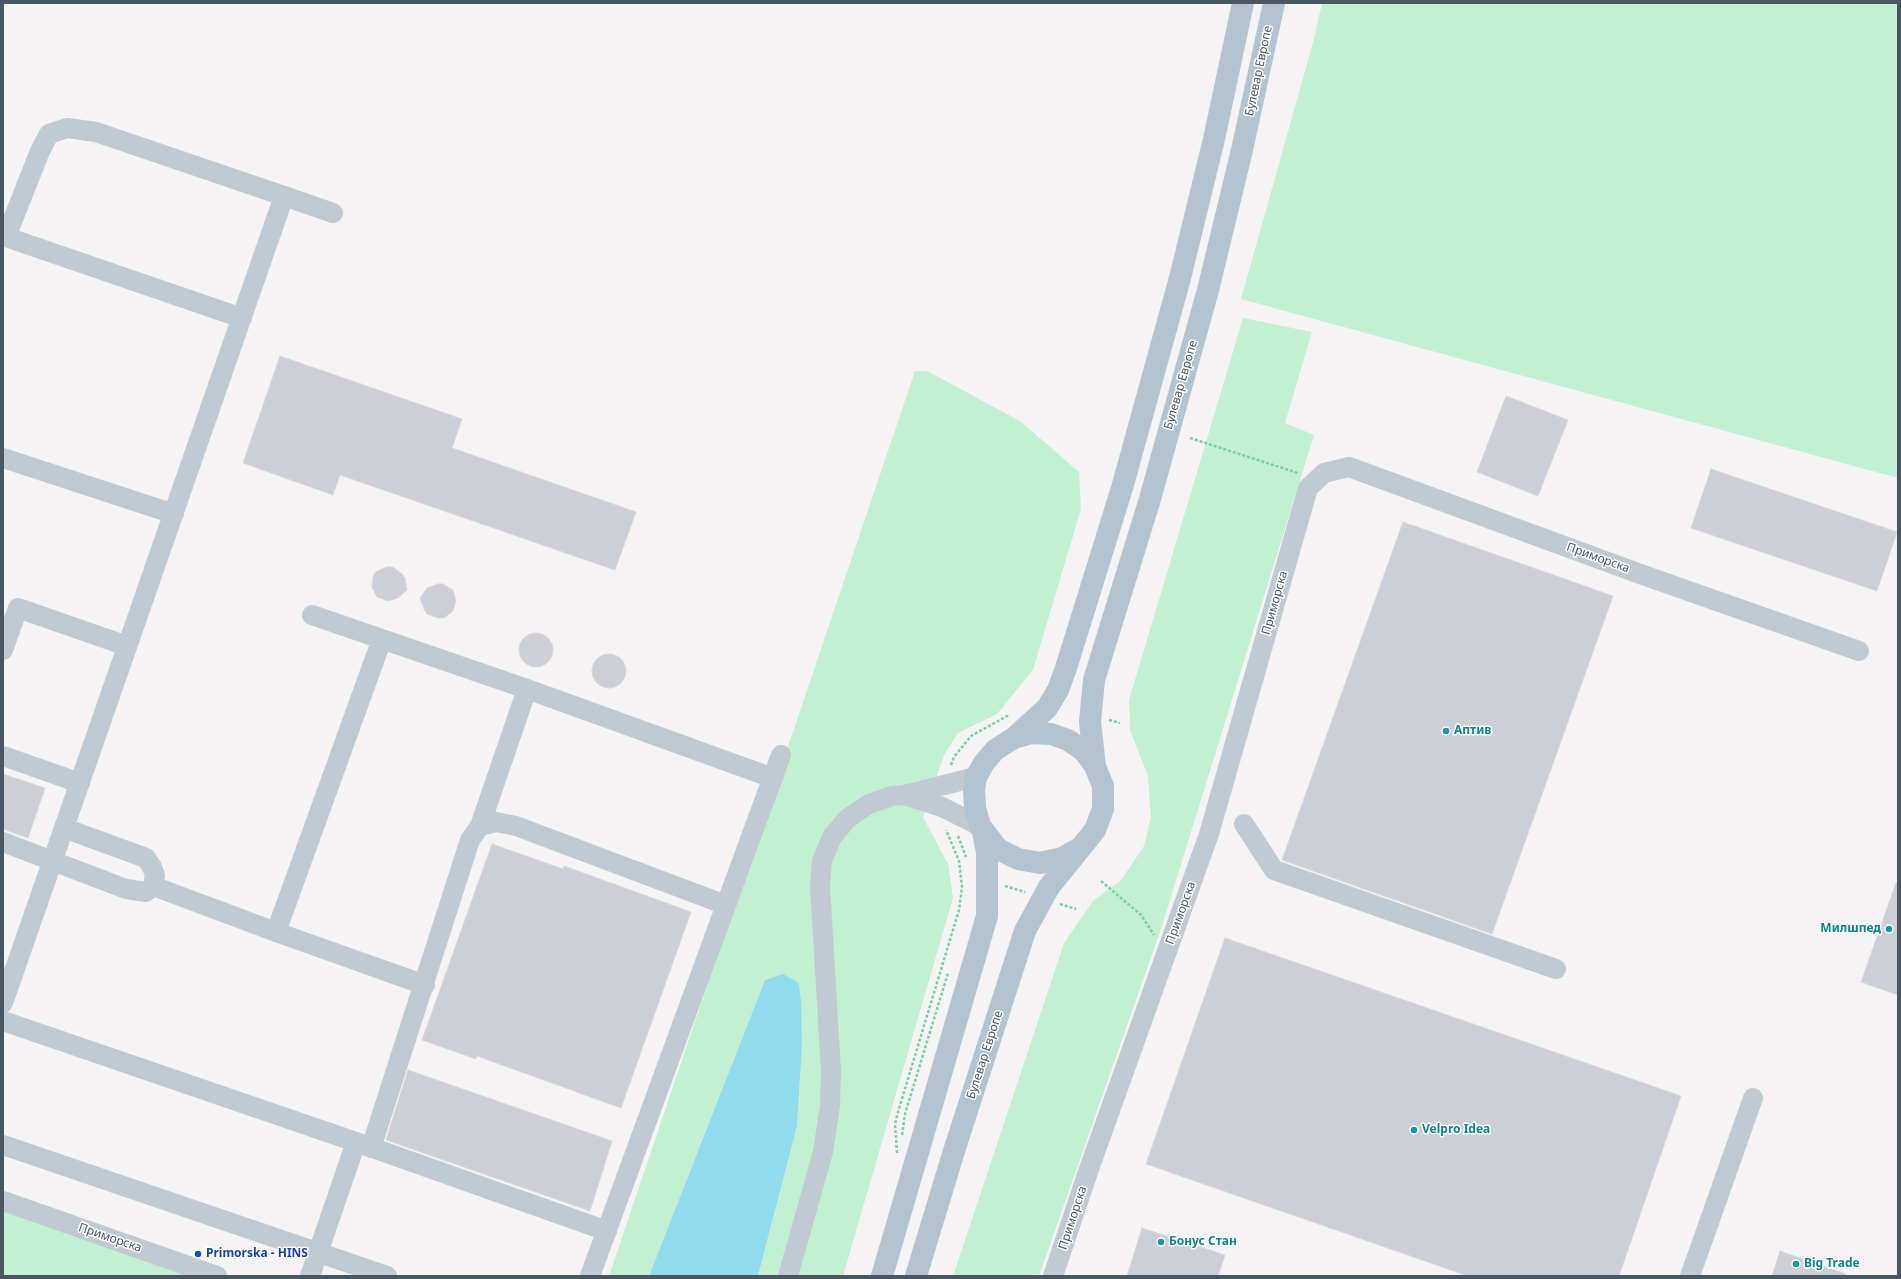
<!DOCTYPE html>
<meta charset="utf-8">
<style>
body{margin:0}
#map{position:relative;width:1901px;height:1279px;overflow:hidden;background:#f5f3f3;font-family:"Noto Sans",sans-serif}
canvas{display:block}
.frame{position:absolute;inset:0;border:4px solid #4a5660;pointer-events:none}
</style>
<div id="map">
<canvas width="1901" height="1279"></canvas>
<div class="frame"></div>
</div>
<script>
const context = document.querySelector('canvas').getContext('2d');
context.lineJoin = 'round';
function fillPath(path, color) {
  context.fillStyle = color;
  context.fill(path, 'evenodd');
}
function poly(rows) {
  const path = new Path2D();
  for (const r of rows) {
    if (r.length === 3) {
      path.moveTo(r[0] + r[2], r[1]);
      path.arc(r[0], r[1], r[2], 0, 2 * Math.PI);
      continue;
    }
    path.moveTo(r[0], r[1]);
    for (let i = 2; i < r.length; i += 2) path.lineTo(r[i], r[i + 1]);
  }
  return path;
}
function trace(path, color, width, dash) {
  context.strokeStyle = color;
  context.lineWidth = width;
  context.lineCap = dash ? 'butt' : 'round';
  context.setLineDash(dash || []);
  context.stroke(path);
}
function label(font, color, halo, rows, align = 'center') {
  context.font = font + ' "Noto Sans",sans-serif';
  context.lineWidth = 3;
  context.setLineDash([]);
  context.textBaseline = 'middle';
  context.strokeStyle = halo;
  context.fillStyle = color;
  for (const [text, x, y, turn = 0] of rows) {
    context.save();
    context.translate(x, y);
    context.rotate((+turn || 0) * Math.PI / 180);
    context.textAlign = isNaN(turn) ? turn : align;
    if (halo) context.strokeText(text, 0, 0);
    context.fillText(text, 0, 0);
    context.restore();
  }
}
const green = poly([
 [1322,3,1898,3,1898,478,1241,299,1314,39],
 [1243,318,1312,332,1285,423,1314,435,1161,929,1039,1276,953,1276,1064,943,1093,901,1121,880,1144,846,1151,817,1148,776,1130,730,1129,700],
 [915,371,927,371,1020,421,1079,472,1081,509,1033,670,997,714,958,733,944,755,923,817,948,864,953,898,843,1276,758,1276,797,1126,802,1046,799,983,765,980,649,1276,609,1276],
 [3,1208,196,1276,3,1276]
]);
const water = poly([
 [783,974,799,983,801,1003,802,1046,797,1126,758,1276,649,1276,765,980]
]);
const building = poly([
 [280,356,462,419,452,448,636,512,615,570,340,475,333,495,243,463,280,356],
 [1506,396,1568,420,1538,496,1477,472,1506,396],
 [1711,469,1897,532,1877,591,1691,528,1711,469],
 [1403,522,1613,596,1492,934,1282,860,1403,522],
 [387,567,393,567,402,574,405,578,407,590,398,598,388,601,377,597,372,587,373,576,377,571,387,567],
 [438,584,443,584,453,590,456,601,453,611,444,618,438,618,427,614,424,609,420,598,427,588,438,584],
 [536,650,17],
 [609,671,17],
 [3,774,45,788,28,838,3,829,3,774],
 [492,844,563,869,564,866,691,912,621,1108,477,1056,476,1059,422,1040,492,844],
 [1896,883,1898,883,1898,995,1861,982,1896,883],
 [1225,938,1681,1096,1619,1276,1468,1276,1146,1164,1225,938],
 [408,1070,612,1141,590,1211,386,1140,408,1070],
 [1142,1228,1225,1255,1218,1276,1127,1276,1142,1228],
 [1780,1251,1846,1274,1846,1276,1772,1276,1780,1251]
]);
const path = poly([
 [1190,438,1298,473],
 [1109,720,1120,723],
 [951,765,954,757,971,736,1009,715],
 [958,836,966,857],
 [1101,881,1141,915,1154,935],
 [1005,886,1025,892],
 [1060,904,1076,909],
 [902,1135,905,1114,948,973],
 [897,1153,895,1124,898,1112,959,910,962,887,959,861,946,830]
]);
const minor = poly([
 [284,196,333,213],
 [3,458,174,514],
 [312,615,527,689,773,778],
 [3,650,18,608,127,646],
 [3,756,80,783],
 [904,795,942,807,980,826],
 [1244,824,1274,870,1556,969],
 [480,826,527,689],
 [3,842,126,889,146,892,153,886,155,875,152,867,146,858,64,828],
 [153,886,276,932,425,985],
 [276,932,382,639],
 [3,1003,284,196,96,132,67,128,49,134,40,151,6,237,242,318],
 [3,1021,356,1142,607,1231],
 [3,1145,387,1276],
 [371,1148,470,840,480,826,496,822,516,826,726,905],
 [3,1201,217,1276],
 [310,1276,356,1142],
 [590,1276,781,755],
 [788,1276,823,1152,830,1106,831,1071,820,886,822,861,832,837,848,818,869,804,892,796,904,795,976,777],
 [1053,1276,1089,1169,1209,834,1308,488,1324,473,1349,467,1643,575,1859,651],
 [1690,1276,1753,1098]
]);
const major = poly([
 [1014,738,1032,733,1051,734,1068,740,1084,751,1095,766],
 [1078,849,1062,858,1040,863,1018,859,998,849,980,826,975,808,974,789,976,777,984,763,995,750,1014,738,1047,708,1058,690,1066,668,1122,488,1180,278,1214,139,1243,3],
 [882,1276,987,916,987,852,983,832],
 [916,1276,954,1151,1025,931,1049,887,1095,830,1103,809,1103,786,1095,766,1090,722,1094,680,1150,499,1208,290,1242,150,1274,3]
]);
const markers = [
 [1446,731,4,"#0f9aa8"],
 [1889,929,4,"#0f9aa8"],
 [1414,1130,4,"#0f9aa8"],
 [1161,1242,4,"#0f9aa8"],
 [198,1254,4,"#1a4fb4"],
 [1796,1264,4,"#0f9aa8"]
];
const streetNames = [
 ["Булевар Европе",1259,71,-78],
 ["Булевар Европе",1181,385,-74],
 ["Приморска",1598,558,20],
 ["Приморска",1275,603,-74],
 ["Приморска",1181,913,-70],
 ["Булевар Европе",985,1055,-72],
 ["Приморска",1073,1218,-72],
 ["Приморска",110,1238,19]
];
const cultureNames = [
 ["Аптив",1454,731],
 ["Милшпед",1881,929,"right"],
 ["Velpro Idea",1422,1130],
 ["Бонус Стан",1169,1242],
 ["Big Trade",1804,1264]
];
const transitNames = [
 ["Primorska - HINS",206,1254]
];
fillPath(green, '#c3f0d3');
fillPath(water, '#90dced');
fillPath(building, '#cdcfd5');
trace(building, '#d7d9de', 1);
trace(path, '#7acfa3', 2.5, [3, 2]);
trace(minor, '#c1cad1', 20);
trace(major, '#b3c3d0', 22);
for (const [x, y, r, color] of markers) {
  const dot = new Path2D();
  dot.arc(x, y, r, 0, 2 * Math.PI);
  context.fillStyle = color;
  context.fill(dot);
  trace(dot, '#fff', 1.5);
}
label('12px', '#4a5660', '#fff', streetNames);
label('bold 12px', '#0d838f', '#fff', cultureNames, 'left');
label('bold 12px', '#164399', '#fff', transitNames, 'left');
</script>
